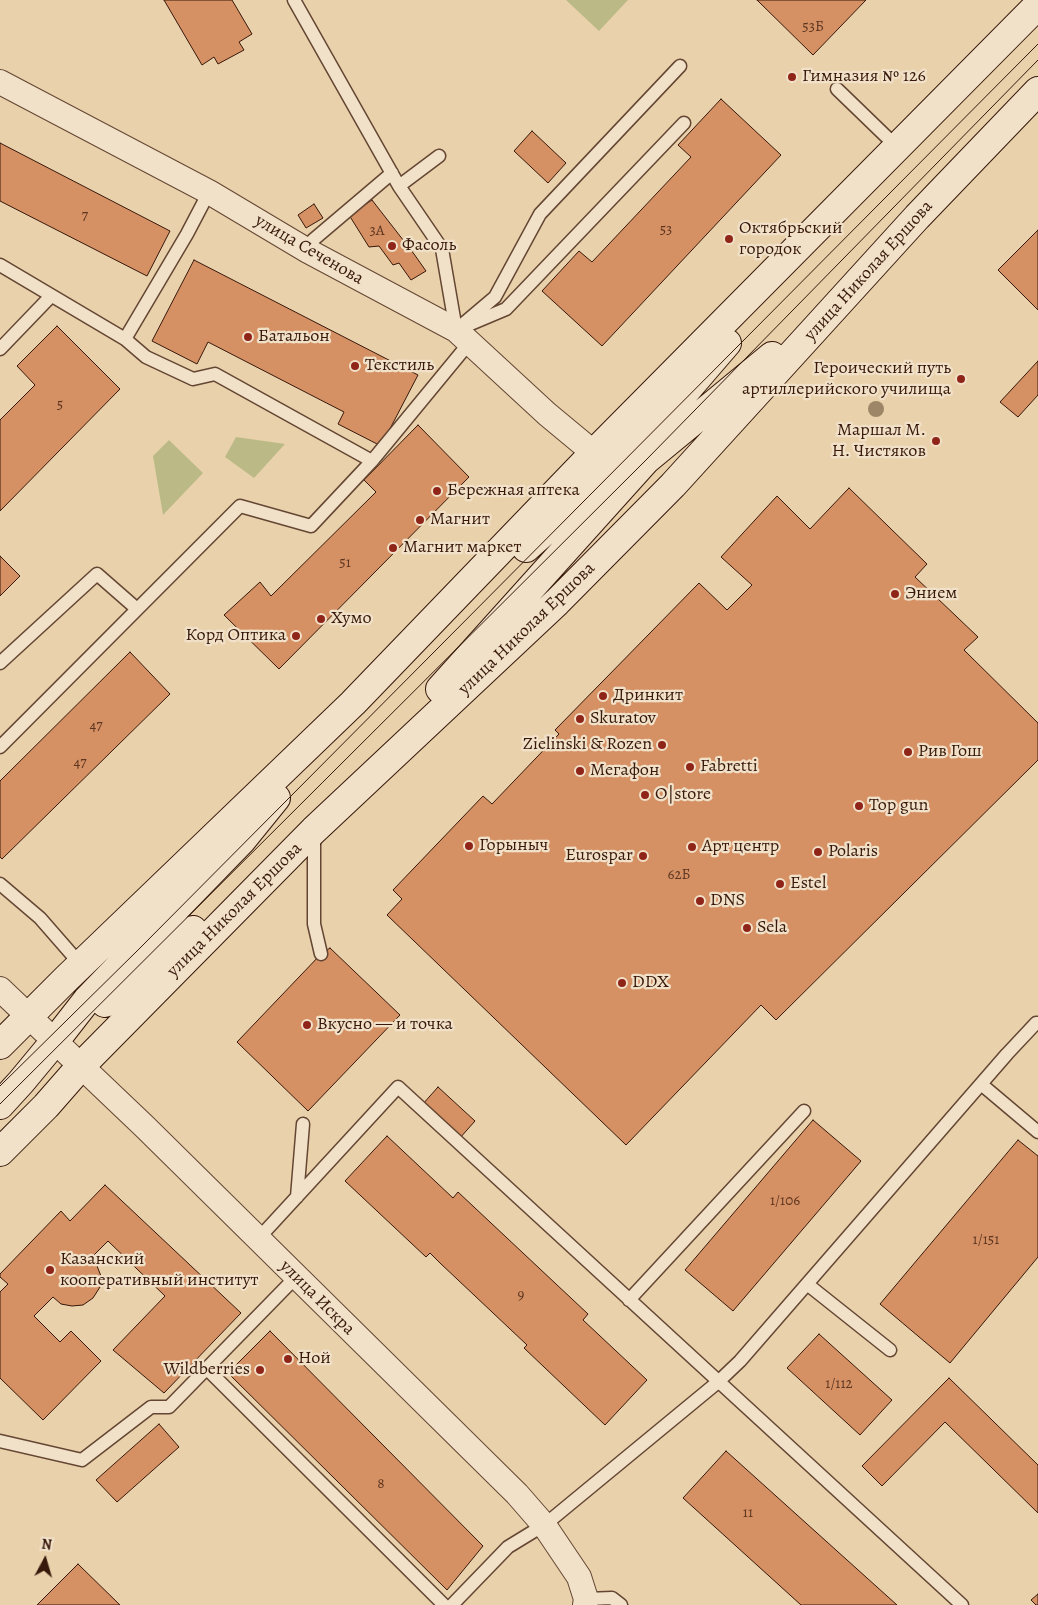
<!DOCTYPE html>
<meta charset="utf-8">
<style>
body{margin:0}
#map{position:relative;width:1038px;height:1605px;overflow:hidden;background:#e9d1ac;font-family:Alegreya,serif}
canvas{display:block}
.north{position:absolute;left:20px;top:1535px;width:50px;height:50px;-webkit-text-stroke:4px #f1e1c9;paint-order:stroke;rotate:6deg;font-size:14px;font-weight:700;line-height:20px;text-align:center;color:#37180a}
.north::after{content:'';display:block;margin:auto;width:18px;height:22px;background:#37180a;clip-path:polygon(50% 0,100% 100%,50% 72%,0 100%)}
</style>
<div id="map">
<canvas width="1038" height="1605"></canvas>
<div class="north">N</div>
</div>
<script>
const context = document.querySelector('canvas').getContext('2d');
context.lineJoin = 'round';
function fillPath(path, color) {
  context.fillStyle = color;
  context.fill(path, 'evenodd');
}
function poly(rows) {
  const path = new Path2D();
  for (const r of rows) {
    path.moveTo(r[0], r[1]);
    for (let i = 2; i < r.length; i += 2) path.lineTo(r[i], r[i + 1]);
  }
  return path;
}
function trace(path, color, width, dash) {
  context.strokeStyle = color;
  context.lineWidth = width;
  context.lineCap = dash ? 'butt' : 'round';
  context.setLineDash(dash || []);
  context.stroke(path);
}
function label(font, color, halo, rows, align = 'center') {
  context.font = font + ' Alegreya,serif';
  context.lineWidth = 4.5;
  context.setLineDash([]);
  context.textBaseline = 'middle';
  context.strokeStyle = halo;
  context.fillStyle = color;
  for (const [text, x, y, turn = 0] of rows) {
    context.save();
    context.translate(x, y);
    context.rotate((+turn || 0) * Math.PI / 180);
    context.textAlign = isNaN(turn) ? turn : align;
    if (halo) context.strokeText(text, 0, 0);
    context.fillText(text, 0, 0);
    context.restore();
  }
}
const green = poly([
 [566,0,628,0,599,31],
 [236,437,285,444,254,478,225,457],
 [169,440,203,473,163,515,153,456]
]);
const building = poly([
 [164,0,232,0,252,34,239,42,244,50,218,64,214,57,202,65,164,0],
 [757,0,866,0,813,55,757,0],
 [721,99,781,155,602,346,542,291,579,251,592,262,691,157,678,145,721,99],
 [532,131,566,163,548,183,514,151,532,131],
 [0,143,170,231,147,276,0,201,0,143],
 [372,200,414,254,426,271,411,280,399,263,393,265,379,246,369,247,349,215,372,200],
 [314,204,323,218,306,228,298,215,314,204],
 [1038,230,1038,310,998,270,1038,230],
 [194,260,418,375,381,446,338,424,344,412,208,342,197,364,152,341,194,260],
 [57,326,120,389,0,511,0,420,35,385,17,366,57,326],
 [1038,361,1038,395,1018,417,1000,402,1038,361],
 [418,425,469,477,279,669,224,615,260,582,271,596,376,492,364,480,418,425],
 [849,488,927,564,915,577,978,637,964,650,1038,723,1038,760,776,1020,761,1005,626,1145,387,915,402,899,393,890,483,796,492,804,559,734,555,730,699,583,727,610,752,585,721,557,777,496,810,529,849,488],
 [0,556,20,576,0,596,0,556],
 [130,652,170,694,2,859,0,857,0,781,130,652],
 [330,948,400,1015,308,1111,237,1042,321,954,330,948],
 [438,1087,475,1121,459,1139,422,1105,438,1087],
 [813,1120,861,1161,733,1311,685,1270,813,1120],
 [387,1136,453,1198,458,1192,588,1314,583,1320,647,1380,605,1425,524,1348,527,1345,440,1263,430,1253,426,1257,345,1181,387,1136],
 [1018,1140,1038,1156,1038,1257,950,1363,880,1304,1018,1140],
 [105,1185,241,1313,164,1393,113,1350,165,1296,108,1241,91,1258,97,1266,101,1276,100,1287,93,1298,83,1305,72,1306,61,1304,53,1297,34,1316,60,1342,71,1331,101,1361,43,1420,0,1378,0,1292,8,1284,0,1277,0,1274,61,1211,70,1221,105,1185],
 [270,1331,483,1546,447,1590,228,1373,270,1331],
 [819,1334,892,1400,860,1435,787,1368,819,1334],
 [949,1378,1038,1465,1038,1513,945,1422,882,1486,862,1466,949,1378],
 [159,1424,179,1447,117,1502,96,1480,159,1424],
 [726,1451,897,1605,801,1605,683,1498,726,1451],
 [78,1564,120,1605,37,1605,78,1564],
 [1038,1594,1038,1605,1036,1605,1031,1600,1038,1594]
]);
const lane = poly([
 [294,0,399,186,442,249,456,330],
 [837,89,897,147],
 [399,186,439,156],
 [209,192,187,234,125,339,146,357,193,379,215,374,372,461],
 [308,251,313,240,392,173],
 [0,265,125,339],
 [468,325,506,309,684,123],
 [456,330,495,297,540,214,680,66],
 [0,349,51,296],
 [0,663,97,574,137,609],
 [0,747,240,506,311,526,372,461,470,342],
 [314,835,314,924,321,954],
 [0,884,40,918,81,965],
 [981,1084,1038,1132],
 [297,1197,303,1124],
 [258,1239,398,1087,962,1605],
 [807,1284,890,1350],
 [629,1300,804,1111],
 [206,1368,444,1605],
 [0,1441,82,1460,151,1407,169,1407,296,1277],
 [586,1599,612,1598,621,1605],
 [452,1605,508,1547,544,1525,553,1518,718,1382,740,1361,1007,1054,1036,1023,1038,1023]
]);
const street = poly([
 [0,82,209,192,308,251,456,330,547,414,594,453],
 [0,989,144,1126,517,1494,544,1525,579,1577,586,1599,585,1605]
]);
const secondary = poly([
 [526,548,635,450,727,343],
 [440,689,646,460,772,356],
 [105,1003,193,930],
 [0,1045,67,978,353,703,594,453,1038,5],
 [0,1105,21,1082,55,1041,87,1000,242,840,276,798],
 [0,1152,46,1106,81,1066,314,830,557,602,673,485,917,217,1038,91]
]);
const tram = poly([
 [0,1086,138,950,1038,44],
 [0,1104,646,460,1038,60]
]);
const trees = [
 [876,409]
];
const markers = [
 [792,77,5,"#8f2418"],
 [729,239,5,"#8f2418"],
 [392,246,5,"#8f2418"],
 [248,337,5,"#8f2418"],
 [355,366,5,"#8f2418"],
 [961,379,5,"#8f2418"],
 [936,441,5,"#8f2418"],
 [437,491,5,"#8f2418"],
 [420,520,5,"#8f2418"],
 [393,548,5,"#8f2418"],
 [895,594,5,"#8f2418"],
 [321,619,5,"#8f2418"],
 [296,636,5,"#8f2418"],
 [603,696,5,"#8f2418"],
 [580,719,5,"#8f2418"],
 [662,745,5,"#8f2418"],
 [908,752,5,"#8f2418"],
 [690,767,5,"#8f2418"],
 [580,771,5,"#8f2418"],
 [645,795,5,"#8f2418"],
 [859,806,5,"#8f2418"],
 [469,846,5,"#8f2418"],
 [692,847,5,"#8f2418"],
 [818,852,5,"#8f2418"],
 [643,856,5,"#8f2418"],
 [780,884,5,"#8f2418"],
 [700,901,5,"#8f2418"],
 [747,928,5,"#8f2418"],
 [622,983,5,"#8f2418"],
 [307,1025,5,"#8f2418"],
 [50,1270,5,"#8f2418"],
 [288,1359,5,"#8f2418"],
 [260,1370,5,"#8f2418"]
];
const numberNames = [
 ["53Б",813,27],
 ["7",85,216],
 ["53",666,230],
 ["3А",377,231],
 ["5",60,405],
 ["51",345,563],
 ["47",96,726],
 ["47",80,763],
 ["62Б",679,875],
 ["1/106",785,1201],
 ["1/151",986,1240],
 ["9",521,1295],
 ["1/112",839,1384],
 ["8",381,1484],
 ["11",748,1513]
];
const poiNames = [
 ["Гимназия № 126",802,77],
 ["Октябрьский",739,229],
 ["городок",739,250],
 ["Фасоль",402,246],
 ["Батальон",258,337],
 ["Текстиль",365,366],
 ["Героический путь",951,369,"right"],
 ["артиллерийского училища",951,390,"right"],
 ["Маршал М.",926,431,"right"],
 ["Н. Чистяков",926,452,"right"],
 ["Бережная аптека",447,491],
 ["Магнит",430,520],
 ["Магнит маркет",403,548],
 ["Энием",905,594],
 ["Хумо",331,619],
 ["Корд Оптика",286,636,"right"],
 ["Дринкит",613,696],
 ["Skuratov",590,719],
 ["Zielinski & Rozen",652,745,"right"],
 ["Рив Гош",918,752],
 ["Fabretti",700,767],
 ["Мегафон",590,771],
 ["O|store",655,795],
 ["Top gun",869,806],
 ["Горыныч",479,846],
 ["Арт центр",702,847],
 ["Polaris",828,852],
 ["Eurospar",633,856,"right"],
 ["Estel",790,884],
 ["DNS",710,901],
 ["Sela",757,928],
 ["DDX",632,983],
 ["Вкусно — и точка",317,1025],
 ["Казанский",60,1260],
 ["кооперативный институт",60,1281],
 ["Ной",298,1359],
 ["Wildberries",250,1370,"right"]
];
const streetNames = [
 ["улица Сеченова",309,250,30],
 ["улица Николая Ершова",869,271,-48],
 ["улица Николая Ершова",527,629,-44],
 ["улица Николая Ершова",235,910,-45],
 ["улица Искра",317,1298,45]
];
fillPath(green, '#bbba86');
fillPath(building, '#d59064');
trace(building, '#37180a', 1);
trace(lane, '#644632', 15);
trace(street, '#644632', 26);
trace(secondary, '#37180a', 30);
trace(lane, '#f1e1c9', 12);
trace(street, '#f1e1c9', 24);
trace(secondary, '#f1e1c9', 28);
trace(tram, '#37180a', 1);
context.fillStyle = '#9d8667';
for (const [x, y] of trees) {
  context.beginPath();
  context.arc(x, y, 8, 0, 2 * Math.PI);
  context.fill();
}
for (const [x, y, r, color] of markers) {
  const dot = new Path2D();
  dot.arc(x, y, r, 0, 2 * Math.PI);
  context.fillStyle = color;
  context.fill(dot);
  trace(dot, '#f1e1c9', 2);
}
label('15px', '#5e3620', null, numberNames);
label('18px', '#37180a', '#f1e1c9', poiNames, 'left');
label('18px', '#37180a', '#f1e1c9', streetNames);
</script>
